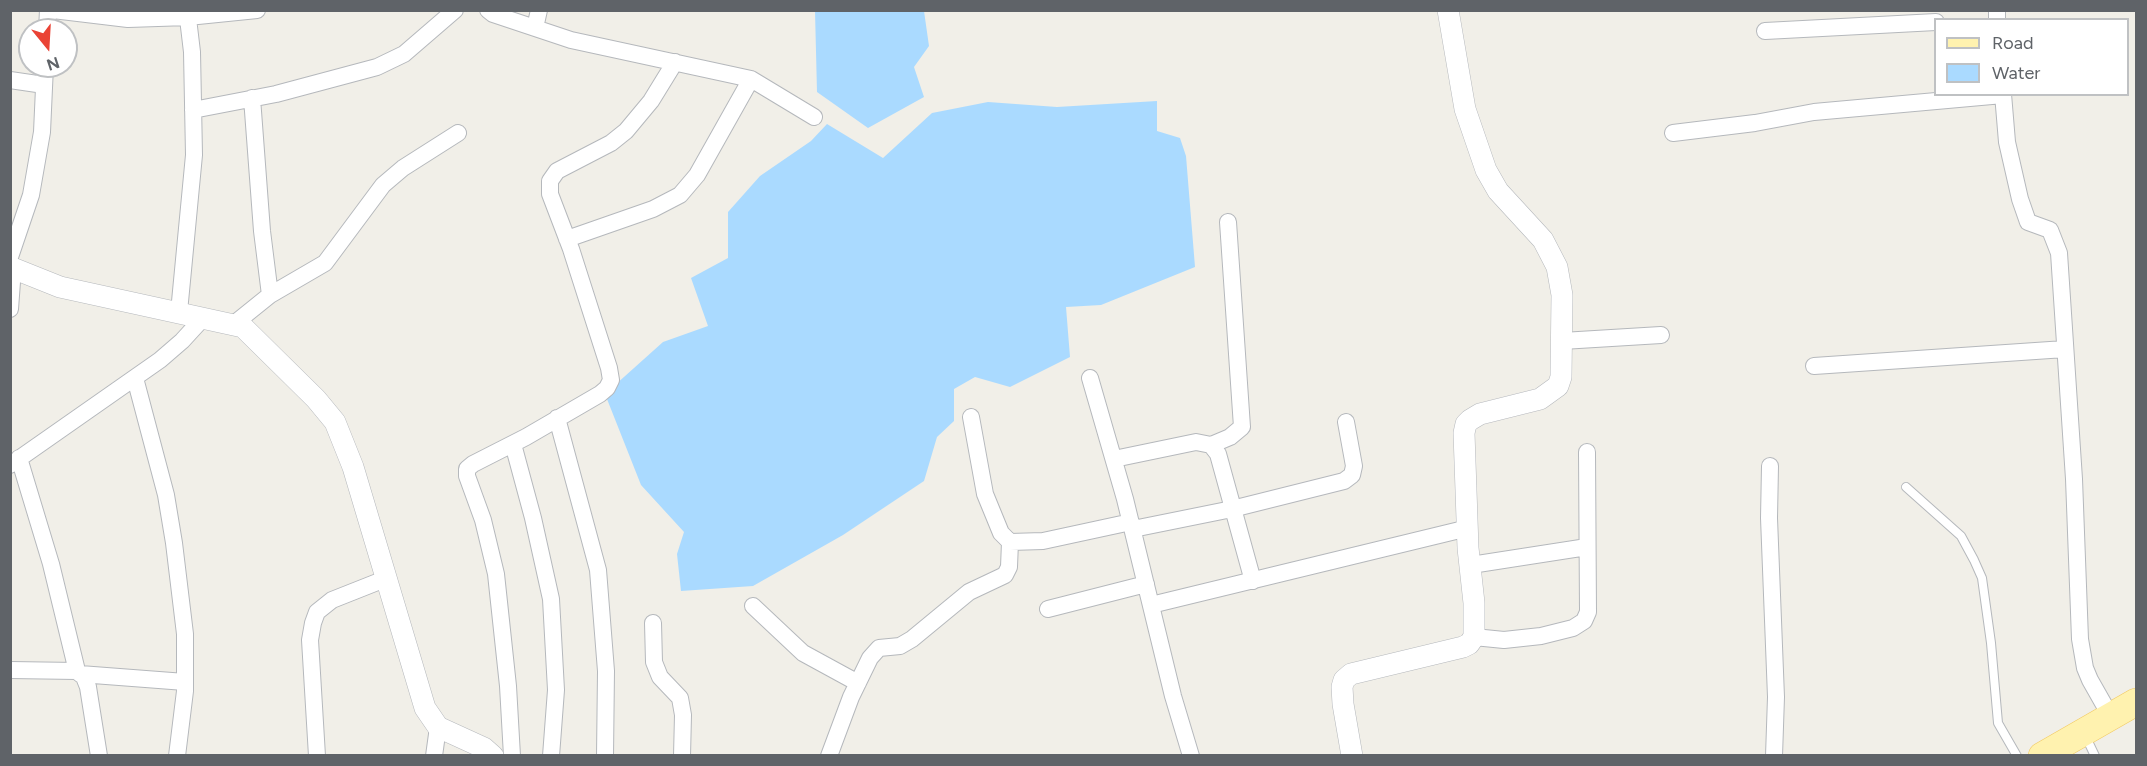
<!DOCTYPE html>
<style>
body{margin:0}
#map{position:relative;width:2147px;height:766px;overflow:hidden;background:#f1efe8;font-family:Figtree,sans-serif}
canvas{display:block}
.frame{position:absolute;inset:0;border:12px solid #5f6368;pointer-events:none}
.legend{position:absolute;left:1934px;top:18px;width:195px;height:78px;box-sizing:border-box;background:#fff;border:2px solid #bfc1c3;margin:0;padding:8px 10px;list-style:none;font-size:18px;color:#5f6368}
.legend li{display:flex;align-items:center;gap:12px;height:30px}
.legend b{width:30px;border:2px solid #bfc1c3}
.north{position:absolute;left:18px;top:18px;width:60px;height:60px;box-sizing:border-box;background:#fff;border:2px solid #bfc1c3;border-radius:50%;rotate:162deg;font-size:16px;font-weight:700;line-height:24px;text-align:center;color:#5f6368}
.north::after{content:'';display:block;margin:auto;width:21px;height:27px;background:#ea4335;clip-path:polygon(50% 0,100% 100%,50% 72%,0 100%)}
</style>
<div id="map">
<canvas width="2147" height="766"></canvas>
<div class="frame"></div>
<ul class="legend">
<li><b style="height:8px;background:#fff2af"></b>Road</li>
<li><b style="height:16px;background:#aadaff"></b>Water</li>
</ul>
<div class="north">N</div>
</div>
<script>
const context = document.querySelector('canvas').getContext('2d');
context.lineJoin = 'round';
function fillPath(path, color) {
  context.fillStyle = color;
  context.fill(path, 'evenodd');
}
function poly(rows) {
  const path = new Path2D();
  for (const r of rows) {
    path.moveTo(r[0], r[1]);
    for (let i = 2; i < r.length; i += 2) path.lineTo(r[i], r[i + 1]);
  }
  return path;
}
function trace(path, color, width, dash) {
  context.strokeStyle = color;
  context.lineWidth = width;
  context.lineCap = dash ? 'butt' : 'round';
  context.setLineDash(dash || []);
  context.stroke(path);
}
const water = poly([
 [815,11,924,11,929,46,914,67,924,97,868,128,817,92],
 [1157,101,1157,131,1180,138,1186,156,1195,267,1101,305,1066,307,1070,357,1010,387,975,377,954,389,954,421,937,437,924,481,843,535,753,586,681,591,677,554,684,532,641,485,605,394,663,342,708,326,691,278,728,258,728,212,760,176,811,141,827,124,883,158,932,113,988,102,1057,107]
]);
const service = poly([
 [1906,487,1961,536,1974,560,1982,578,1991,643,1998,723,2017,756],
 [2085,735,2095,756]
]);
const minor = poly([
 [53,10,128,19,188,17,257,10],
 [488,10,493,14,571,40,751,79,814,117],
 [1997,20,1997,10],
 [535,28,539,10],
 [47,30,48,10],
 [1765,31,1936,22],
 [10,80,44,85],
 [2003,94,2007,142,2020,199,2028,222,2050,230,2059,253,2074,479,2080,639,2085,668,2090,680,2111,717],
 [252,98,262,231,270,295],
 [193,110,276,94,377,67,404,54,455,10],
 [1673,133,1755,123,1814,112,2003,95],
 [567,239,653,209,680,195,697,175,751,79],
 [10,257,31,195,42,132,45,66],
 [10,309,13,268],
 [179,312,194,155,192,52,187,10],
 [234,324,270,295,325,263,383,185,403,168,458,133],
 [1562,341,1661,335],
 [1814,366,2065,349],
 [135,378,166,495,174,543,185,634,185,691,177,756],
 [1090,378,1125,499,1173,696,1191,756],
 [971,417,985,494,1001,533,1010,542,1043,541,1131,522],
 [557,418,598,570,606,671,605,756],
 [513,444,533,518,551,599,556,690,551,756],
 [1211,445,1230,437,1242,427,1228,222],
 [19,458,51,564,77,671],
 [1114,459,1196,442,1211,445,1218,454,1253,581],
 [10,465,160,360,182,341,204,317],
 [1770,466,1769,518,1776,697,1774,756],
 [1133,529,1232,509,1344,481,1352,475,1354,466,1346,422],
 [1471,565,1587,547],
 [1151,605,1468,528],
 [753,606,803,653,858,683],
 [1048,609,1146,584],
 [653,623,654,662,660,677,680,698,683,715,682,756],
 [1474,637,1504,640,1541,636,1573,628,1584,621,1588,612,1587,452],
 [10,670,77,671,84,677,88,687,99,756],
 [80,674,185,682],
 [317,756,310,640,313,623,317,612,332,600,385,579],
 [434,756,438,727],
 [512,756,508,686,496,574,483,520,467,476,467,469,473,464,526,437,600,394,607,388,611,380,609,368,571,249,550,194,550,181,557,171,611,143,626,131,651,101,675,62],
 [829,756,851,697,870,658,879,648,900,646,912,639,969,592,1005,575,1009,567,1010,542]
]);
const tertiary = poly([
 [10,267,60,287,243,327,316,399,335,422,353,467,425,708,438,727,484,748,493,756],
 [1352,756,1343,704,1342,687,1344,680,1351,674,1463,647,1469,644,1474,637,1474,603,1468,548,1464,433,1466,424,1470,420,1480,414,1540,399,1558,386,1561,377,1562,295,1557,267,1543,240,1498,191,1486,170,1465,109,1448,10]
]);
const primary = poly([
 [2042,756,2136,702]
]);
fillPath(water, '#aadaff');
trace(service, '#b5b8bc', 10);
trace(minor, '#b5b8bc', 18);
trace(tertiary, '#b5b8bc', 22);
trace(primary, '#f2c960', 28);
trace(service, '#fff', 8);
trace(minor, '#fff', 16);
trace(tertiary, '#fff', 21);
trace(primary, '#fff2af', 27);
</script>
